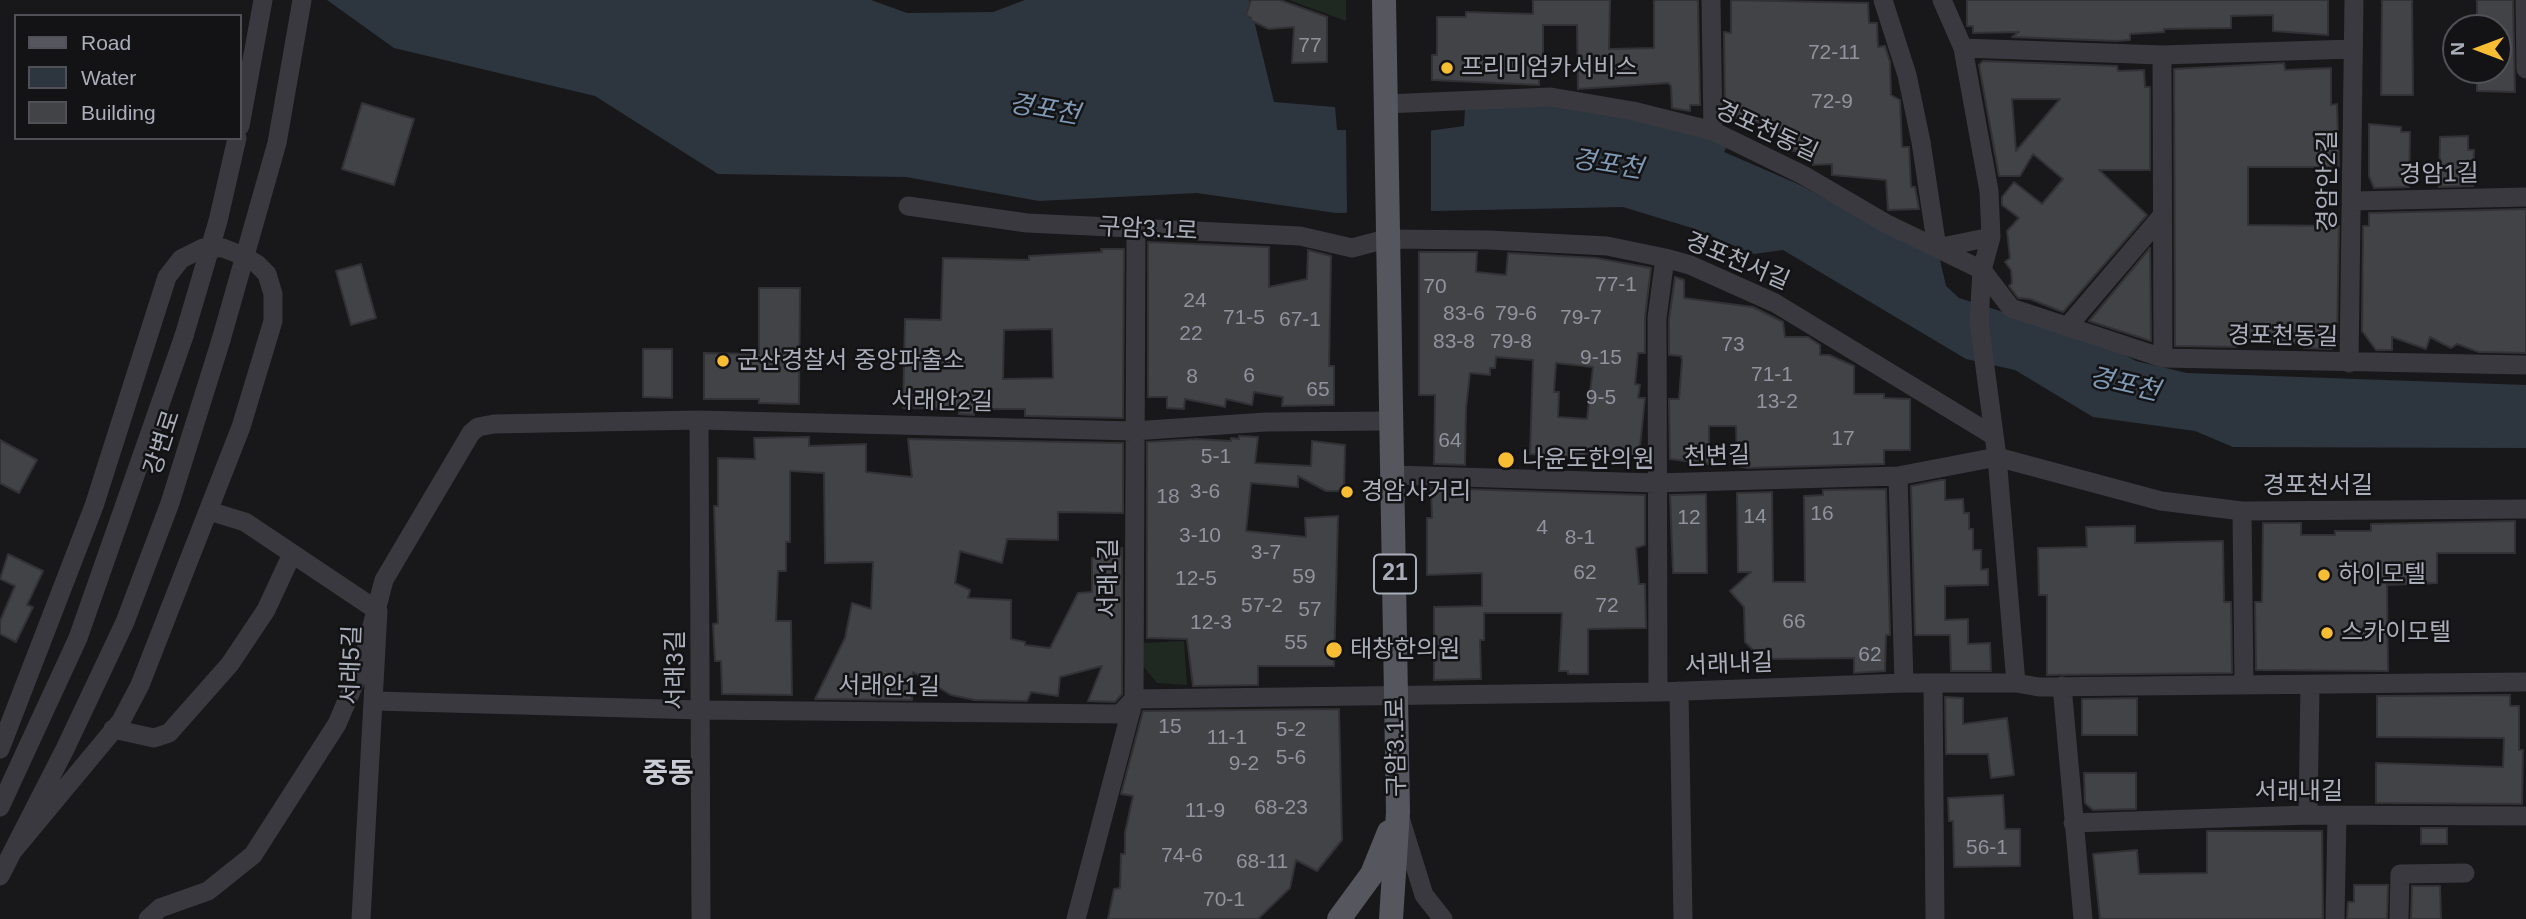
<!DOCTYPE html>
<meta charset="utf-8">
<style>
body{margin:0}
#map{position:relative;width:2526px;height:919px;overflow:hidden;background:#18181a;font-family:Helvetica,sans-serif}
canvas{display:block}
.legend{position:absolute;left:14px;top:14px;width:228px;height:126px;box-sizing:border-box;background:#131315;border:2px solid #4f5157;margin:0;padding:9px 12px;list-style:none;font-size:21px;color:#aaaeba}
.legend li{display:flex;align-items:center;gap:14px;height:35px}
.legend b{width:35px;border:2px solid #4f5157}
.north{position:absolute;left:2442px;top:14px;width:70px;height:70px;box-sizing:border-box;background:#131315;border:2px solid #4f5157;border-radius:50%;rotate:270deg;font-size:19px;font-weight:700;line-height:28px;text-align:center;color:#aaaeba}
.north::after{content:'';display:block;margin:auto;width:24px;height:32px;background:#f7bd33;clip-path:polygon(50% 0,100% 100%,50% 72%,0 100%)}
</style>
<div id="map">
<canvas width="2526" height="919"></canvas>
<ul class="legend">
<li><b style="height:9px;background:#55565e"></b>Road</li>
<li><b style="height:19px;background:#2d363f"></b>Water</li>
<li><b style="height:19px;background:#424347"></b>Building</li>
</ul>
<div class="north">N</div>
</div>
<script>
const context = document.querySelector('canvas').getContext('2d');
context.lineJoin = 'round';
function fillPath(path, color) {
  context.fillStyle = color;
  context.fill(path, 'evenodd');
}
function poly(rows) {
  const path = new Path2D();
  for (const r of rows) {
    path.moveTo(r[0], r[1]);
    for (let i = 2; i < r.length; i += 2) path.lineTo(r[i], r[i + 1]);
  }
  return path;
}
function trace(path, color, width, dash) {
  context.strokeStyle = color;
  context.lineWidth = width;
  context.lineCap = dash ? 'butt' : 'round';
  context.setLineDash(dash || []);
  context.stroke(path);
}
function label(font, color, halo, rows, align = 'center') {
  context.font = font + ' Helvetica,"Noto Sans KR",sans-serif';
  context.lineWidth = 5;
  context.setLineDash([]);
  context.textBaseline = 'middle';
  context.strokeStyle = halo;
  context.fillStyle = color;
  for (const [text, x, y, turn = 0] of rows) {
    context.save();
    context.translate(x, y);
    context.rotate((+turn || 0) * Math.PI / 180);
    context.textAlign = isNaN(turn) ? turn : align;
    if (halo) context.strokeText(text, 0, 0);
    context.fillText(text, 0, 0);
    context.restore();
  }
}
const green = poly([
 [1289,0,1346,0,1346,21],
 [1184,641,1187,685,1157,683,1143,666,1143,643]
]);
const water = poly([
 [327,0,871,0,907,13,993,12,1025,0,1249,0,1274,102,1335,107,1337,130,1428,131,1464,126,1465,110,1546,102,1658,120,1728,144,1724,152,1798,184,1940,260,1946,286,1959,298,2107,345,2136,361,2187,373,2526,385,2526,448,2233,447,2195,431,2093,417,2015,370,1966,359,1783,250,1754,254,1692,228,1623,207,1336,213,1197,193,1039,201,906,177,718,174,595,96,394,48]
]);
const pier = poly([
 [1431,127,1431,214,1347,217,1346,128]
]);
const building = poly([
 [1251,0,1280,0,1327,17,1327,62,1292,63,1294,27,1269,29,1250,20,1251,18,1246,15,1251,0],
 [1533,0,1610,0,1609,49,1654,48,1654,0,1698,0,1700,105,1690,105,1690,111,1672,108,1671,86,1668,83,1578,89,1577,25,1543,25,1543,63,1539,63,1539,85,1432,80,1432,55,1437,55,1437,17,1466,17,1466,12,1533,14,1533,0],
 [1731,0,1868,3,1869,23,1877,23,1878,47,1885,46,1890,62,1891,95,1900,100,1902,147,1909,147,1911,187,1915,187,1919,209,1888,210,1886,180,1832,175,1832,164,1813,165,1813,160,1807,160,1807,151,1791,151,1791,144,1779,144,1779,122,1738,122,1738,118,1725,115,1724,32,1731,33,1731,0],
 [1967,0,2328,0,2328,35,2273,31,2273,15,2231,16,2231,28,2164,29,2164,32,2130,34,2130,40,2117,41,2012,37,2019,32,1973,33,1973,26,1967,26,1967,0],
 [2382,0,2412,0,2413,95,2381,95,2382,0],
 [2477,0,2513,0,2515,92,2477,91,2477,70,2498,70,2498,28,2477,28,2477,0],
 [1983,61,2117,66,2118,71,2144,70,2145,87,2150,87,2150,170,2099,170,2147,215,2063,312,2030,299,2018,298,2009,286,2012,283,2011,270,2005,262,2010,258,2007,231,2019,218,2002,205,2002,197,2014,182,2042,204,2063,179,2033,154,2020,176,1999,176,1979,65,1983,61],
 [2012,99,2060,99,2016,151,2012,99],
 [2284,63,2285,70,2331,68,2331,105,2337,104,2339,167,2248,167,2248,225,2339,226,2337,342,2332,349,2304,348,2304,343,2236,343,2236,347,2175,346,2174,69,2284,63],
 [362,103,414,119,394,185,342,169,362,103],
 [2369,124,2401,127,2401,132,2410,132,2409,187,2374,188,2369,176,2369,124],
 [2468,136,2468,150,2474,150,2473,186,2439,187,2440,137,2468,136],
 [2526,209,2526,353,2479,352,2457,344,2451,348,2430,337,2426,349,2392,337,2392,350,2376,350,2362,331,2363,226,2369,226,2369,213,2526,209],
 [1148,242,1269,247,1269,287,1307,279,1308,250,1331,256,1329,366,1334,366,1334,405,1282,406,1283,397,1254,392,1252,405,1226,399,1225,407,1185,399,1184,409,1167,408,1167,397,1148,397,1148,242],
 [2150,248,2151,341,2089,321,2150,248],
 [1101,249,1124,249,1123,418,1025,416,1025,409,974,409,974,415,959,414,959,409,903,408,905,319,941,320,943,258,1029,260,1029,256,1102,252,1101,249],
 [1052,329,1053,378,1003,379,1004,330,1052,329],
 [1419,252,1477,252,1476,272,1506,275,1508,253,1596,258,1651,268,1645,317,1645,353,1638,353,1635,384,1640,385,1638,398,1645,398,1639,456,1586,453,1585,458,1530,454,1533,360,1496,357,1495,368,1490,368,1490,375,1470,373,1466,408,1465,465,1434,464,1435,395,1419,395,1419,252],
 [1556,363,1593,367,1587,419,1558,417,1559,392,1554,392,1556,363],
 [361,264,376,318,351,325,336,271,361,264],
 [1675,277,1684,280,1684,298,1753,307,1783,322,1785,337,1808,337,1820,345,1820,355,1829,355,1854,366,1854,394,1884,394,1884,398,1910,399,1910,450,1884,450,1884,464,1748,468,1737,466,1736,426,1709,426,1709,464,1670,459,1669,399,1679,399,1682,360,1681,356,1669,355,1669,319,1675,277],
 [759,288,800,288,799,404,759,403,759,399,704,399,704,353,759,354,759,288],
 [643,349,672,349,672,398,643,397,643,349],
 [1239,436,1258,437,1255,463,1311,466,1312,441,1345,445,1344,491,1326,491,1298,476,1298,487,1251,483,1246,531,1306,537,1305,518,1338,516,1334,666,1258,666,1258,685,1193,686,1187,639,1147,638,1147,442,1196,439,1231,441,1231,438,1239,439,1239,436],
 [809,437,809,446,866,444,866,472,912,477,908,439,1123,443,1123,513,1058,512,1058,540,1007,539,1002,563,960,551,955,583,970,590,968,598,1011,600,1011,639,1025,642,1025,645,1050,648,1078,593,1092,592,1092,558,1100,558,1100,548,1122,548,1122,694,1115,702,1088,701,1102,666,1060,677,1058,696,1031,692,1027,701,975,700,951,695,913,672,912,700,815,699,845,638,852,603,871,609,873,562,825,563,824,473,790,471,790,542,786,542,786,571,778,571,776,621,791,621,792,695,722,694,721,661,715,661,713,624,718,623,714,506,718,506,718,458,755,459,754,438,809,437],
 [0,440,37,460,19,493,0,483,0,440],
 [1941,480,1945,480,1945,500,1963,499,1964,513,1969,513,1969,529,1973,529,1973,550,1981,550,1981,570,1988,569,1988,585,1945,586,1945,620,1968,619,1968,644,1990,643,1991,671,1951,671,1950,635,1915,635,1911,486,1941,480],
 [1431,488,1645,495,1645,545,1636,548,1639,584,1645,584,1646,628,1588,629,1588,674,1568,674,1568,671,1559,671,1562,613,1484,613,1484,640,1480,640,1481,679,1434,680,1434,607,1482,606,1482,573,1427,575,1427,518,1432,518,1431,488],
 [1886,489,1890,635,1886,635,1885,671,1854,673,1854,658,1768,659,1768,653,1756,653,1745,642,1744,607,1730,591,1751,572,1738,572,1737,493,1772,492,1773,582,1805,582,1804,496,1823,495,1823,490,1886,489],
 [1706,494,1707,573,1673,573,1670,495,1706,494],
 [2515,521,2515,553,2437,553,2437,583,2387,585,2388,671,2256,670,2255,602,2262,602,2263,523,2301,523,2301,535,2335,535,2335,531,2371,531,2371,524,2515,521],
 [2135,526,2135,543,2223,541,2224,602,2231,602,2232,673,2047,675,2047,595,2039,595,2038,548,2087,547,2086,527,2135,526],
 [8,554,43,571,27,605,33,607,16,642,0,634,0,621,15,586,0,579,8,554],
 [2510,695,2510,706,2519,706,2519,750,2523,750,2522,804,2376,803,2376,763,2503,767,2504,738,2377,737,2377,696,2510,695],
 [1945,697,1963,698,1963,724,2007,718,2014,775,1991,778,1988,754,1946,754,1945,697],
 [2137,698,2137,735,2082,735,2082,699,2137,698],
 [1339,709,1342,840,1317,871,1296,860,1290,888,1258,919,1108,919,1114,889,1120,888,1121,854,1125,854,1125,833,1133,796,1121,794,1143,711,1339,709],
 [2084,773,2136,773,2136,809,2093,810,2085,803,2084,773],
 [2003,795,2005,829,2020,829,2020,866,1954,867,1953,821,1949,821,1948,798,2003,795],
 [2421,828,2447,828,2447,844,2421,844,2421,828],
 [2207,831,2322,831,2323,919,2100,919,2093,854,2137,850,2139,874,2207,873,2207,831],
 [2354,885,2388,885,2387,919,2347,919,2348,902,2354,902,2354,885],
 [2412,886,2440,886,2441,919,2411,919,2412,886]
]);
const minor = poly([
 [1711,0,1713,131],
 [1883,0,1907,75,1921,142,1937,248,1991,237],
 [1942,0,1963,48,1989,191,1991,237,1982,270,2011,308,2163,358,2526,365],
 [2525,0,2526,69],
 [1963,48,2162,55,2353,49],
 [2162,55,2163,358],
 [1385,104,1551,97,1633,111,1713,131,1803,175,1885,223,1982,270,1979,322,1997,457,2016,683],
 [240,126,263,0],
 [2354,201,2526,197],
 [908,206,1027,223,1300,236,1352,248,1386,239,1489,240,1607,246,1665,258,1690,265,1775,303,1994,436],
 [2067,327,2161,217],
 [2349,363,2354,0],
 [699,420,701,919],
 [1394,475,1655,483,1898,476,1997,457,2161,501,2242,511,2526,509],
 [1898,476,1904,683],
 [209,511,245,522,378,611,361,919],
 [2242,511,2244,684],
 [1933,684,1935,919],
 [2062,686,2083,919],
 [1679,691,1683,919],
 [1658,692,1657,318,1665,258],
 [375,701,701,710,1120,714,1134,699,1658,692,1904,683,2016,683,2039,687,2526,682],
 [113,729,154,738,169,733,230,664,266,610,292,554],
 [0,749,94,506,167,277,181,259,203,248,223,248,241,255,257,264,267,274,273,294,273,321,241,427,140,685,121,721,13,851],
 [0,807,78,638,184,336],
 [2308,815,2310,685],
 [1401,821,1424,895,1443,919],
 [2073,823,2308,815,2526,816],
 [0,876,65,749,125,622,170,503,221,340],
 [148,919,160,908,208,891,253,855,337,724,361,668,384,580,471,433,478,427,494,424,699,420,1133,431,1266,422,1389,421],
 [1076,919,1134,699,1136,230],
 [2335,919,2337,816],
 [2399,919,2400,874,2465,873]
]);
const major = poly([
 [1384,0,1398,812,1391,919],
 [1339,919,1372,874,1389,832]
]);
const minorBridge = poly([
 [184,336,218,221,237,138],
 [221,340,277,143,302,0]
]);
const markers = [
 [1447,68,7,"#f7bd33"],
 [723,361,7,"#f7bd33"],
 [1506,460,9,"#f7bd33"],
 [1347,492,7,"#f7bd33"],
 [2324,575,7,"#f7bd33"],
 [2327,633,7,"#f7bd33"],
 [1334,650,9,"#f7bd33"]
];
const numberNames = [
 ["77",1310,46],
 ["72-11",1834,53],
 ["72-9",1832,102],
 ["77-1",1616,285],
 ["70",1435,287],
 ["24",1195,301],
 ["83-6",1464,314],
 ["79-6",1516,314],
 ["71-5",1244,318],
 ["79-7",1581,318],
 ["67-1",1300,320],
 ["22",1191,334],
 ["83-8",1454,342],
 ["79-8",1511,342],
 ["73",1733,345],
 ["9-15",1601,358],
 ["71-1",1772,375],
 ["6",1249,376],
 ["8",1192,377],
 ["65",1318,390],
 ["9-5",1601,398],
 ["13-2",1777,402],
 ["17",1843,439],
 ["64",1450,441],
 ["5-1",1216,457],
 ["3-6",1205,492],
 ["18",1168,497],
 ["16",1822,514],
 ["14",1755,517],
 ["12",1689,518],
 ["4",1542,528],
 ["3-10",1200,536],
 ["8-1",1580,538],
 ["3-7",1266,553],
 ["62",1585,573],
 ["59",1304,577],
 ["12-5",1196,579],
 ["57-2",1262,606],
 ["72",1607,606],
 ["57",1310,610],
 ["66",1794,622],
 ["12-3",1211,623],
 ["55",1296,643],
 ["62",1870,655],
 ["15",1170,727],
 ["5-2",1291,730],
 ["11-1",1227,738],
 ["5-6",1291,758],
 ["9-2",1244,764],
 ["68-23",1281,808],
 ["11-9",1205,811],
 ["56-1",1987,848],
 ["74-6",1182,856],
 ["68-11",1262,862],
 ["70-1",1224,900]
];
const shields = [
 [1395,574,42]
];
const shieldNames = [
 ["21",1395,574]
];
const poiNames = [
 ["프리미엄카서비스",1461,68],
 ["군산경찰서 중앙파출소",737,361],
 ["나윤도한의원",1522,460],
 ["경암사거리",1361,492],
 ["하이모텔",2338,575],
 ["스카이모텔",2341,633],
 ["태창한의원",1350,650]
];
const streetNames = [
 ["경포천동길",1766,132,25],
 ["경암1길",2439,175,-1],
 ["경암안2길",2328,181,-90],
 ["구암3.1로",1148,230,3],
 ["경포천서길",1737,262,23],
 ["경포천동길",2283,337,1],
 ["서래안2길",942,402,1],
 ["강변로",163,443,-72],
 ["천변길",1717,457,-2],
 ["경포천서길",2318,486],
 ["서래1길",1109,578,-90],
 ["서래5길",352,665,-88],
 ["서래내길",1729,665,-2],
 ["서래3길",676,670,-90],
 ["서래안1길",889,687,1],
 ["구암3.1로",1397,747,-91],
 ["서래내길",2299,792]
];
const waterNames = [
 ["경포천",1044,110,10],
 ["경포천",1607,165,9],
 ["경포천",2124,385,13]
];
const quarterNames = [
 ["중동",668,774]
];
fillPath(green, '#1f2821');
fillPath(water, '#2d363f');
fillPath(pier, '#18181a');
fillPath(building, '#424347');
trace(building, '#323236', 2);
trace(minor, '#39393f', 19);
trace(major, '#55565e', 24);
trace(minorBridge, '#39393f', 19);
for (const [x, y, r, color] of markers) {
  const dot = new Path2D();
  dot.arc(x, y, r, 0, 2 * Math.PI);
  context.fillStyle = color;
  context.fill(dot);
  trace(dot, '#131315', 2.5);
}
label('21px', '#90939d', null, numberNames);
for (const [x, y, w] of shields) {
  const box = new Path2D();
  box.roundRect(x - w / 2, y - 19.5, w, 39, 5);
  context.fillStyle = '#131315';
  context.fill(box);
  trace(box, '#aaaeba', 2);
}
label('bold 23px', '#aaaeba', null, shieldNames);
label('24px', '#aaaeba', '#131315', poiNames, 'left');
label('24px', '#aaaeba', '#131315', streetNames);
label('italic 26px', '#809ab6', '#131315', waterNames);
label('bold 28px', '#cbcdd6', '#131315', quarterNames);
</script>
